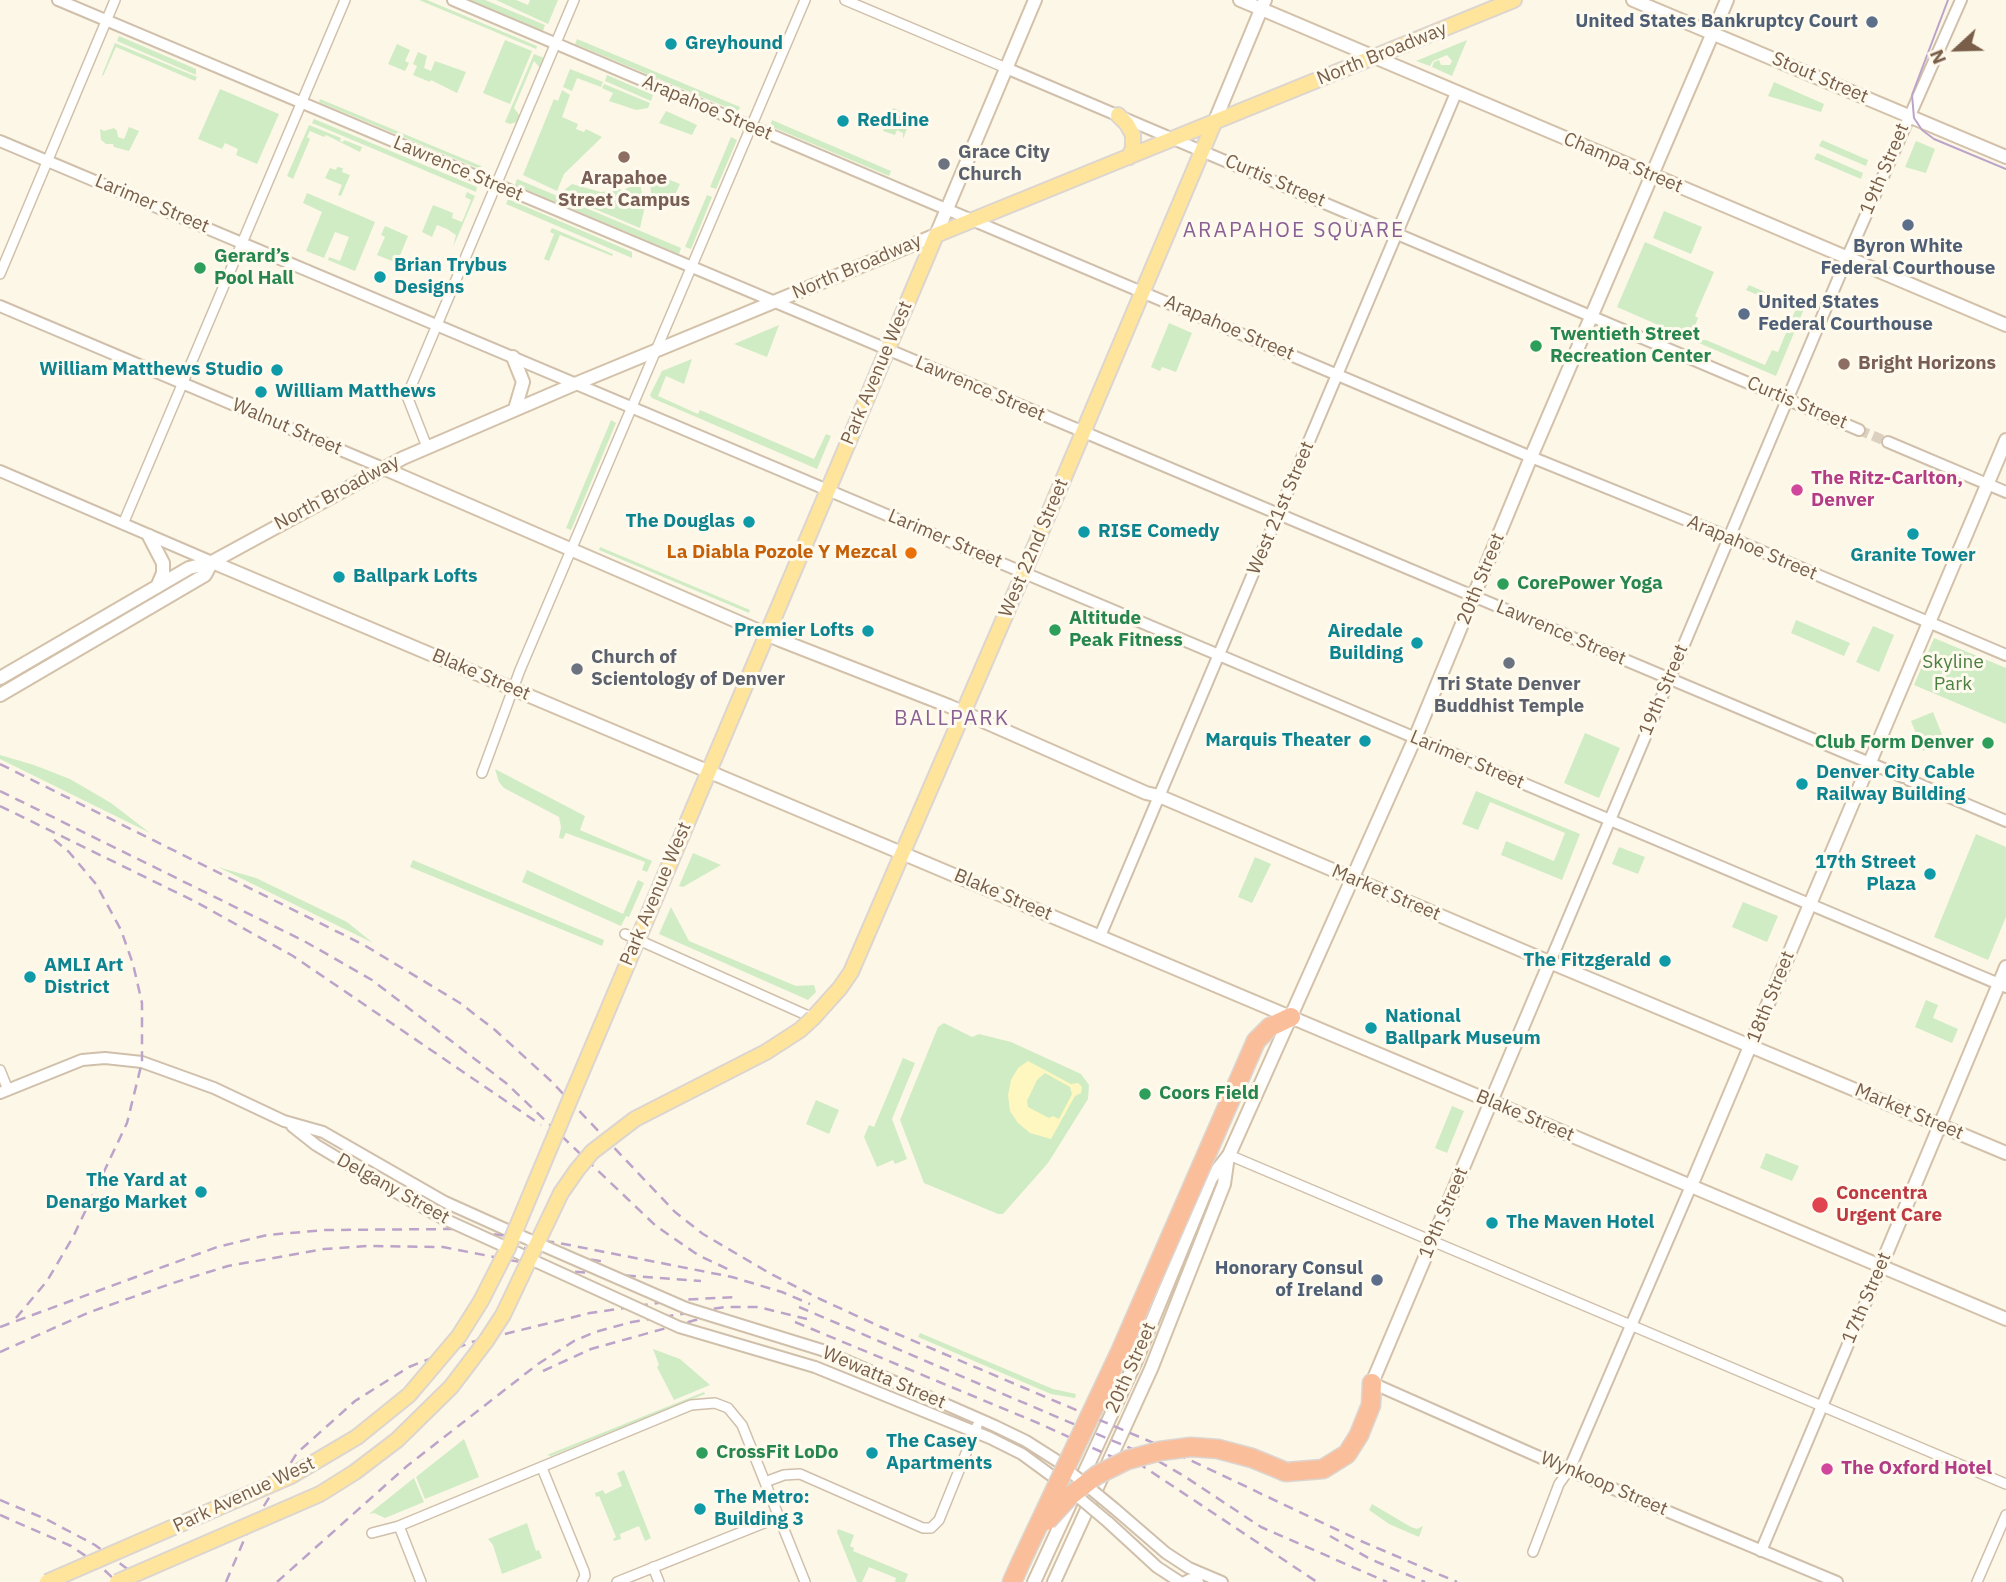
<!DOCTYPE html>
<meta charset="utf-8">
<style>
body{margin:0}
#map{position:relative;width:2006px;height:1582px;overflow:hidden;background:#fdf7e7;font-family:"IBM Plex Sans",sans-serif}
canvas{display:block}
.north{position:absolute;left:1922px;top:14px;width:70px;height:70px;-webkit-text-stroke:5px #fffaee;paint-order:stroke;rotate:248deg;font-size:19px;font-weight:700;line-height:28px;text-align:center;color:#795f49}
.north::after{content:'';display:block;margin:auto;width:24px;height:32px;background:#795f49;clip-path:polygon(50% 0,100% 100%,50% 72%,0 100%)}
</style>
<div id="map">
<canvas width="2006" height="1582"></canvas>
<div class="north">N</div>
</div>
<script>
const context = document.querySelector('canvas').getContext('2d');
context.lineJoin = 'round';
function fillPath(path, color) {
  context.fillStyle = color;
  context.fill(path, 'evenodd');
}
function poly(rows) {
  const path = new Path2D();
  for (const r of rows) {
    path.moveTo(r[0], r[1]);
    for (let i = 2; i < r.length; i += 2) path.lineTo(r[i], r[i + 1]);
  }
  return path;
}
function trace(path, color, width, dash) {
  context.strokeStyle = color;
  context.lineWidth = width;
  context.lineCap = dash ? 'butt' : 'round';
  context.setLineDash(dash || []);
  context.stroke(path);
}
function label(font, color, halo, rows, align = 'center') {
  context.font = font + ' "IBM Plex Sans",sans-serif';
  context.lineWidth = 6;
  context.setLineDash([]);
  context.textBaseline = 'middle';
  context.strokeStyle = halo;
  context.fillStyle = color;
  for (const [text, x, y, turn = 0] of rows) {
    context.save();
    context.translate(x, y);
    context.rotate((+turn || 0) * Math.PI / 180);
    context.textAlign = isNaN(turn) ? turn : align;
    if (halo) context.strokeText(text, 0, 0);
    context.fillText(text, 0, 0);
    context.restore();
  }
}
const green = poly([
 [419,0,427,0,537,46,536,49],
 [469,0,485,0,545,25,543,31],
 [496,0,516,0,528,5,530,0,558,0,548,24],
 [119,36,196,69,196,75,117,41],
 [577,39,740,107,738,112,575,44],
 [505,40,532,51,510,104,483,93],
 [1467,40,1452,76,1432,67,1434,62,1439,60,1441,65,1450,65,1452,61,1447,55,1433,61,1430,66,1416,61],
 [115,43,197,77,195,81,116,47,103,76,102,75],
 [397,44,410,50,405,61,409,63,405,71,388,64],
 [418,52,427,56,424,68,431,71,435,61,466,72,457,93,431,80,430,82,413,75,417,66,413,64],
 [534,54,544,58,540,68,534,61,514,108,520,116,517,122,510,124,505,122],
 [570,69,603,82,601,87,577,78,572,91,563,87],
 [607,75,653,95,651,101,605,81],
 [1774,82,1824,104,1821,112,1768,96],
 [604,84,650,103,648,108,636,110,609,101,613,93,602,88],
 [220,89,279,114,257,164,236,155,238,149,225,143,222,149,198,139],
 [562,90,570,95,562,117,578,124,576,129,584,132,586,129,602,137,564,174,557,191,523,175,554,99,558,101],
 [320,99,481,166,482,170,319,102],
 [893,108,900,111,898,115,906,118,903,124,908,126,903,139,903,133,897,130,895,135,883,131],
 [666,111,697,125,692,135,659,123],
 [314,119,477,187,476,192,312,123],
 [772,120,891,171,889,176,770,126],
 [309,125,341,138,340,141,343,142,344,140,362,147,360,152,326,135,324,137,310,131,307,137,310,139,293,179,287,176],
 [129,127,139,131,129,151,114,147,113,144,106,144,101,140,100,129,104,131,114,128,117,131,118,137,124,139],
 [731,137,737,140,716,189,710,187],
 [1822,140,1868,160,1866,166,1819,146],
 [1916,141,1935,149,1926,173,1905,167],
 [1817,153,1863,173,1861,179,1814,159],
 [337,167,343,168,342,172,350,175,341,196,338,195,342,185,325,178,330,168,336,170],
 [660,176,680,184,672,201,651,194,650,181],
 [517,179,681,248,679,254,515,185],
 [572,184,601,192,620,189,623,192,627,188,640,184,645,206,640,228,559,194],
 [467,192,475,196,453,247,456,235,447,229,437,225,432,237,422,232,433,205,453,213,452,218,462,222,471,200,465,197],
 [307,193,375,222,355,271,328,260,329,257,340,261,349,237,335,232,324,258,306,251,322,212,303,203],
 [707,195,712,197,691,249,685,247],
 [508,199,632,252,632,258,506,204],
 [1664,211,1702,227,1691,254,1653,238],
 [385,226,408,236,397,263,377,255,385,237,381,235],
 [552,228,613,254,612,256,560,235,549,261,544,259,554,234,550,232],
 [1645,242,1714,272,1695,316,1698,318,1690,339,1617,307],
 [1749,285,1804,309,1776,376,1699,343,1700,340,1706,340,1765,365,1772,350,1778,352,1795,311,1746,290],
 [1169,323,1192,333,1176,372,1162,367,1160,371,1151,367],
 [779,325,767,357,734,344],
 [692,359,684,384,666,376,658,396,698,414,700,410,814,459,826,434,831,436,817,469,652,398,650,395,662,371],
 [611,420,616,423,571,530,566,528],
 [600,547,750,610,749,613,599,550],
 [1796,620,1850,643,1844,656,1791,633],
 [1873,626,1894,635,1879,672,1856,662],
 [1934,638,2006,668,2006,724,1914,685],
 [1933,712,1945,742,1923,751,1911,721],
 [1585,733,1620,748,1599,798,1564,783],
 [0,755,34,765,70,779,111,803,150,833,0,759],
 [495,769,585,816,580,830,652,861,647,872,642,870,645,862,566,833,563,839,559,838,561,827,559,817,504,788,499,782],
 [1476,791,1580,834,1562,880,1501,855,1506,841,1554,861,1565,833,1490,802,1478,830,1462,824],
 [1976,834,2006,847,2006,917,1988,960,1934,937],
 [1619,847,1645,857,1638,874,1612,864],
 [693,853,721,865,683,887,679,886],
 [1255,857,1271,864,1252,903,1238,897],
 [413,860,604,940,602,946,410,867],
 [218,867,256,878,347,922,373,943],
 [527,870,623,914,638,880,644,883,629,917,626,916,621,926,522,882],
 [1743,902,1778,916,1767,942,1732,927],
 [671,907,689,941,796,986,814,985,816,992,808,1000,659,934],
 [1926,1000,1938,1005,1933,1018,1958,1029,1952,1043,1915,1027],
 [944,1023,972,1037,979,1034,1011,1042,1081,1074,1089,1085,1088,1099,1048,1163,1003,1214,998,1214,924,1183,900,1120,938,1027],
 [903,1058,915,1063,892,1119,907,1159,895,1164,893,1160,877,1167,864,1137,869,1125,874,1127],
 [816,1100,839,1110,829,1134,806,1124],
 [1452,1106,1464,1111,1447,1153,1435,1148],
 [1766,1153,1799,1166,1792,1181,1760,1168],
 [920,1333,1053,1389,1076,1394,1075,1398,1051,1394,918,1337],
 [653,1349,680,1359,710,1385,674,1400,657,1367,659,1365],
 [704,1392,705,1394,551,1456,547,1455],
 [464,1439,479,1477,425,1499,416,1477],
 [624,1470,651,1538,645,1541,639,1526,620,1534,621,1539,614,1541,613,1539,616,1537,599,1496,596,1497,595,1493,603,1490,605,1494,622,1486,617,1473],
 [414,1478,424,1502,385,1518,374,1513,369,1514],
 [1372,1504,1411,1527,1417,1529,1423,1526,1419,1537,1389,1524,1369,1510],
 [527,1523,536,1551,539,1550,542,1558,502,1574,493,1545,488,1539],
 [838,1529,854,1535,850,1546,854,1548,853,1551,908,1574,905,1582,895,1582,896,1578,869,1567,862,1582,857,1582,837,1532]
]);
const sand = poly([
 [1028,1061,1071,1084,1078,1083,1082,1087,1081,1093,1075,1096,1051,1139,1030,1133,1018,1123,1010,1111,1008,1095,1011,1080,1018,1068],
 [1045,1073,1070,1087,1072,1094,1059,1119,1053,1116,1049,1118,1028,1107,1027,1101,1037,1080]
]);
const tertiaryTunnel = poly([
 [1859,430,1888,442]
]);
const minor = poly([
 [845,0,1006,68],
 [0,274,115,0],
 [427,447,407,396,574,0],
 [123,524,345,0],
 [482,773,520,670,805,0],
 [625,934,813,1018],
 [0,1070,8,1090],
 [1229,1155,2006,1484],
 [542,1468,584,1571,585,1576,582,1582],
 [765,1482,784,1475,800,1474,923,1528,931,1528,939,1520,977,1426],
 [399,1526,421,1582],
 [372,1533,399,1526,691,1405,715,1403,728,1408,742,1425,805,1582],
 [1533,1552,1559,1484,1569,1470],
 [653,1567,659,1582],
 [617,1582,779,1517],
 [1977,1582,2006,1515]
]);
const tertiary = poly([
 [58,0,1903,777],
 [453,0,1531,457,1716,532,2006,655],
 [1006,68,1859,430],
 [0,141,2006,987],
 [0,306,383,468],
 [1888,442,2006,492],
 [0,471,212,562],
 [1909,780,2006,821],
 [1100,936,1456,93],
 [1550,962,1847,258,1961,0],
 [0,1093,82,1060,105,1058,142,1062,214,1088,284,1121,323,1132,445,1202,514,1233],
 [292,1126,316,1145,381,1184],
 [508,1248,530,1259],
 [822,1350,995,1426,1026,1441,1059,1462],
 [815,1367,990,1438,1022,1454,1052,1476],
 [1372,1383,1580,1475,1837,1582],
 [1569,1470,1691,1186],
 [1115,1509,1166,1553,1189,1568,1222,1582],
 [1108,1522,1157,1567,1180,1582],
 [1761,1551,1881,1266],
 [1185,1582,1191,1579,1198,1582]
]);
const secondary = poly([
 [1240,0,2006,325],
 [1633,0,2006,157],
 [1214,123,1265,0],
 [513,357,523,382,515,409],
 [383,468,780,640,949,706,1146,793,1159,796,1535,956,2006,1153],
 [149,536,163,563,163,573,157,587],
 [212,562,2006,1319],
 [0,678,189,568,212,562,403,458,575,384,936,235,1035,0],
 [0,695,205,575,212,562],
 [1691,1186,2006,440],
 [1881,1266,2006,967],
 [1372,1383,1550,962],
 [1034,1582,1135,1363,1211,1178,1229,1155,1415,738,1531,457,1727,0],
 [1054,1582,1151,1369,1224,1184,1228,1156]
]);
const primary = poly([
 [1118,115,1127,124,1133,135,1133,148,1129,157],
 [813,1018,840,988,851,972,1024,572,1214,123],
 [574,1090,936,235,1514,0]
]);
const motorway = poly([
 [1256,1041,1270,1027,1291,1017],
 [1286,1472,1323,1469,1347,1454,1359,1435,1371,1405,1372,1383],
 [1012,1582,1021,1562]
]);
const tram = poly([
 [1948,0,1912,95,1914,118,1922,130,1934,139,2006,169]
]);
const rail = poly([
 [0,764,364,945,460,1003,495,1030,551,1081,675,1212,703,1234,771,1274,820,1299,881,1327,1156,1444,1361,1541,1457,1582],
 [0,791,304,941,372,980,506,1083,656,1226,698,1255,732,1271],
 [0,806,196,902,293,956,541,1125],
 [524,1248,606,1262],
 [799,1307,1151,1457,1184,1476,1261,1527,1387,1582],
 [16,1318,47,1281,73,1237,127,1123,142,1062,142,1003,133,964,121,930,96,884,69,852,51,837],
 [795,1322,1038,1423,1130,1465],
 [0,1327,217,1247,267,1235,325,1230,455,1229,559,1243,732,1277,782,1292,810,1304],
 [0,1352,90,1312,173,1283,228,1266,324,1249,368,1246,443,1247,566,1271,701,1281],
 [543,1371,591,1349,699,1319],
 [1123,1453,1317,1582],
 [0,1500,46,1519,95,1545,145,1582],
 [0,1515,71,1546,99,1565,117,1582],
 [1330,1536,1370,1559,1425,1582],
 [226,1582,247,1533,297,1453,355,1401,409,1367,472,1342,590,1313,678,1300,736,1297],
 [277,1582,407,1466,538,1364,574,1341,595,1332,632,1322,725,1307,758,1307,807,1319]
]);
const tertiaryBridge = poly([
 [381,1184,442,1218,508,1248],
 [514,1233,686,1308,822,1350],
 [530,1259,679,1327,815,1367],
 [1063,1466,1115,1509],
 [1071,1491,1108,1522]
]);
const primaryBridge = poly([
 [47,1582,291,1476,357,1437,409,1395,459,1336,481,1301,508,1248,574,1090],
 [117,1582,320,1494,355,1472,397,1440,451,1387,486,1341,503,1315,561,1193,577,1170,592,1152,635,1119,766,1052,800,1030,813,1018]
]);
const motorwayBridge = poly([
 [1047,1521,1070,1496,1097,1475,1127,1460,1160,1451,1191,1447,1218,1449,1252,1458,1286,1472],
 [1021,1562,1121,1350,1256,1041]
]);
const markers = [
 [1872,22,7,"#5c6f8a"],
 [671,44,7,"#0f9aa8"],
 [843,121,7,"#0f9aa8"],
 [624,157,7,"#8d6e63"],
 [944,164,7,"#6b7280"],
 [1908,225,7,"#5c6f8a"],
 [200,268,7,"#2e9e5b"],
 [380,277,7,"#0f9aa8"],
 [1744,314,7,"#5c6f8a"],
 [1536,346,7,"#2e9e5b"],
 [1844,364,7,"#8d6e63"],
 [277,370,7,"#0f9aa8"],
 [261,392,7,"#0f9aa8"],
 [1797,490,7,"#d1479c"],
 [749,522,7,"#0f9aa8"],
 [1084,532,7,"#0f9aa8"],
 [1913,534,7,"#0f9aa8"],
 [911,553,7,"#e8710a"],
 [339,577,7,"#0f9aa8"],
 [1503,584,7,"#2e9e5b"],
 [1055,630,7,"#2e9e5b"],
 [868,631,7,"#0f9aa8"],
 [1417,643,7,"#0f9aa8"],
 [1509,663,7,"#6b7280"],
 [577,669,7,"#6b7280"],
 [1365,741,7,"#0f9aa8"],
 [1988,743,7,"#2e9e5b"],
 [1802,784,7,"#0f9aa8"],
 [1930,874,7,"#0f9aa8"],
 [1665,961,7,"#0f9aa8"],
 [30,977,7,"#0f9aa8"],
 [1371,1028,7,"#0f9aa8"],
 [1145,1094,7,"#2e9e5b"],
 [201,1192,7,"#0f9aa8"],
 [1820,1205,9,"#e0444e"],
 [1492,1223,7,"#0f9aa8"],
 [1377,1280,7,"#5c6f8a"],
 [702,1453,7,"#2e9e5b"],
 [872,1453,7,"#0f9aa8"],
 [1827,1469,7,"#d1479c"],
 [700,1509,7,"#0f9aa8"]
];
const serviceNames = [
 ["United States Bankruptcy Court",1858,22],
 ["Byron White",1908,247,"center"],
 ["Federal Courthouse",1908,269,"center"],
 ["United States",1758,303,"left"],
 ["Federal Courthouse",1758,325,"left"],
 ["Honorary Consul",1363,1269],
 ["of Ireland",1363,1291]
];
const cultureNames = [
 ["Greyhound",685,44],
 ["RedLine",857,121],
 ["Brian Trybus",394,266],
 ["Designs",394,288],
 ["William Matthews Studio",263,370,"right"],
 ["William Matthews",275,392],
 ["The Douglas",735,522,"right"],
 ["RISE Comedy",1098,532],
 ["Granite Tower",1913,556,"center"],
 ["Ballpark Lofts",353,577],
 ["Premier Lofts",854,631,"right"],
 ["Airedale",1403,632,"right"],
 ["Building",1403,654,"right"],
 ["Marquis Theater",1351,741,"right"],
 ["Denver City Cable",1816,773],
 ["Railway Building",1816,795],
 ["17th Street",1916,863,"right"],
 ["Plaza",1916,885,"right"],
 ["The Fitzgerald",1651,961,"right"],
 ["AMLI Art",44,966],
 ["District",44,988],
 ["National",1385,1017],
 ["Ballpark Museum",1385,1039],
 ["The Yard at",187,1181,"right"],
 ["Denargo Market",187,1203,"right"],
 ["The Maven Hotel",1506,1223],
 ["The Casey",886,1442],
 ["Apartments",886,1464],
 ["The Metro:",714,1498],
 ["Building 3",714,1520]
];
const streetNames = [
 ["North Broadway",1382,54,-22],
 ["Stout Street",1820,78,23],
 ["Arapahoe Street",707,108,23],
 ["Champa Street",1623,163,23],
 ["Lawrence Street",458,169,23],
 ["19th Street",1885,169,-67],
 ["Curtis Street",1275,181,23],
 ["Larimer Street",152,204,23],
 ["North Broadway",857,267,-23],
 ["Arapahoe Street",1229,328,23],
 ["Park Avenue West",877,373,-67],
 ["Lawrence Street",980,389,23],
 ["Curtis Street",1797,403,23],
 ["Walnut Street",287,427,23],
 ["North Broadway",337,493,-28],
 ["West 21st Street",1281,508,-67],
 ["Larimer Street",945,539,23],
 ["West 22nd Street",1034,548,-67],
 ["Arapahoe Street",1752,548,23],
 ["20th Street",1481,579,-68],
 ["Lawrence Street",1561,633,23],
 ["Blake Street",481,675,23],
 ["19th Street",1664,690,-67],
 ["Larimer Street",1467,760,23],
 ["Market Street",1386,893,23],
 ["Park Avenue West",656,894,-67],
 ["Blake Street",1003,895,23],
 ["18th Street",1771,997,-68],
 ["Market Street",1909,1112,23],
 ["Blake Street",1525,1116,23],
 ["Delgany Street",393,1189,29],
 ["19th Street",1444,1213,-67],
 ["17th Street",1867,1298,-67],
 ["20th Street",1131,1368,-66],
 ["Wewatta Street",884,1378,23],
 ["Wynkoop Street",1604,1484,23],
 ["Park Avenue West",244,1495,-25]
];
const worshipNames = [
 ["Grace City",958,153],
 ["Church",958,175],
 ["Church of",591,658],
 ["Scientology of Denver",591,680],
 ["Tri State Denver",1509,685,"center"],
 ["Buddhist Temple",1509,707,"center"]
];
const educationNames = [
 ["Arapahoe",624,179],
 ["Street Campus",624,201],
 ["Bright Horizons",1858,364,"left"]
];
const leisureNames = [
 ["Gerard’s",214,257],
 ["Pool Hall",214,279],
 ["Twentieth Street",1550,335],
 ["Recreation Center",1550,357],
 ["CorePower Yoga",1517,584],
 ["Altitude",1069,619],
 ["Peak Fitness",1069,641],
 ["Club Form Denver",1974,743,"right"],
 ["Coors Field",1159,1094],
 ["CrossFit LoDo",716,1453]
];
const hotelNames = [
 ["The Ritz-Carlton,",1811,479],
 ["Denver",1811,501],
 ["The Oxford Hotel",1841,1469]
];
const foodNames = [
 ["La Diabla Pozole Y Mezcal",897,553]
];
const parkNames = [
 ["Skyline",1953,663],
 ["Park",1953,685]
];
const healthNames = [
 ["Concentra",1836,1194],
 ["Urgent Care",1836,1216]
];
const neighbourhoodNames = [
 ["ARAPAHOE SQUARE",1294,231],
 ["BALLPARK",952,719]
];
fillPath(green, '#d0ecc4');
fillPath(sand, '#fef7c0');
trace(tertiaryTunnel, '#dcd1c0', 10, [10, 5]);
trace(minor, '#d0c0ab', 12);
trace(tertiary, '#d0c0ab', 14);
trace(secondary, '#d3c1a9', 16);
trace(primary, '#dcd5d0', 18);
trace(motorway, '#dcd5d0', 21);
trace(minor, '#fff', 9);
trace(tertiary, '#fff', 10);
trace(secondary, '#fff', 12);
trace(primary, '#ffe59c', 14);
trace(motorway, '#fbbe9b', 18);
trace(tram, '#bca3c9', 2);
trace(rail, '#bca3c9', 2.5, [10, 7]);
trace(tertiaryBridge, '#d0c0ab', 14, []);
trace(primaryBridge, '#dcd5d0', 18, []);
trace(motorwayBridge, '#dcd5d0', 21, []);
trace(tertiaryBridge, '#fff', 10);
trace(primaryBridge, '#ffe59c', 14);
trace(motorwayBridge, '#fbbe9b', 18);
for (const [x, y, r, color] of markers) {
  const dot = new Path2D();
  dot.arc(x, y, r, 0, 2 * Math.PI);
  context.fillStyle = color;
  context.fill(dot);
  trace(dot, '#fffaee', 2.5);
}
label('bold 19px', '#4e5e75', '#fffaee', serviceNames, 'right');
label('bold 19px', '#0d838f', '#fffaee', cultureNames, 'left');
label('19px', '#795f49', '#fffaee', streetNames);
label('bold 19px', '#5b616d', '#fffaee', worshipNames, 'left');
label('bold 19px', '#785e54', '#fffaee', educationNames);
label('bold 19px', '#27864d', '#fffaee', leisureNames, 'left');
label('bold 19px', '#b23c85', '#fffaee', hotelNames, 'left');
label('bold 19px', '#c56008', '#fffaee', foodNames, 'right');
label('19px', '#4c8040', '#fffaee', parkNames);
label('bold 19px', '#be3a42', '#fffaee', healthNames, 'left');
context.letterSpacing = '2px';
label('21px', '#8a6195', '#fffaee', neighbourhoodNames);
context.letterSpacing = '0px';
</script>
